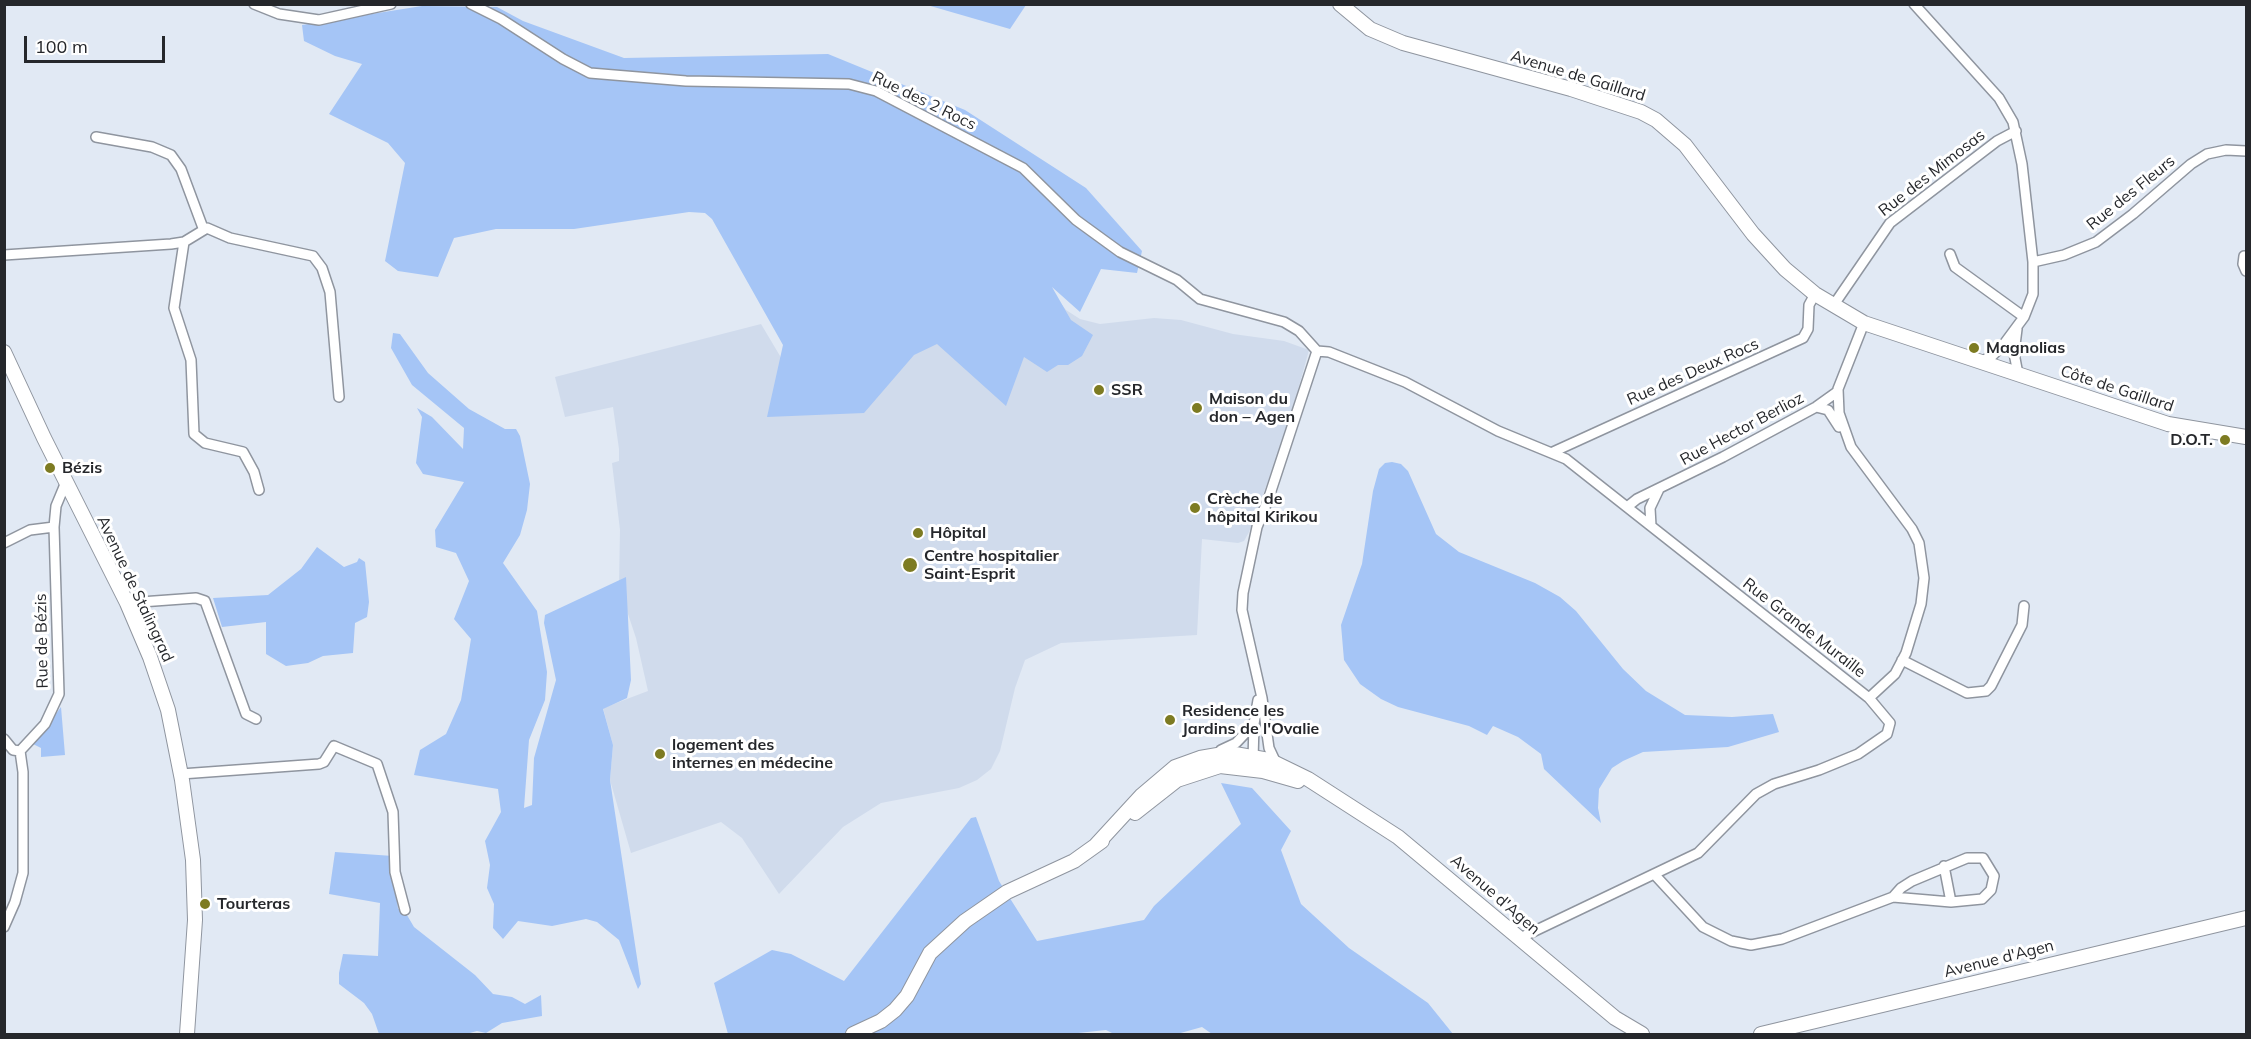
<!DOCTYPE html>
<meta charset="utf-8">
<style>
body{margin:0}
#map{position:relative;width:2251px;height:1039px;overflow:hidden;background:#e1e9f4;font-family:Mulish,sans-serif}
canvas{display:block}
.frame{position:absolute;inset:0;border:6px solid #25272b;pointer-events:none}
.scale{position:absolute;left:24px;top:36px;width:141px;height:27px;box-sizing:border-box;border:3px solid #25272b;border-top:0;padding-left:8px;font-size:18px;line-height:21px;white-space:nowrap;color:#25272b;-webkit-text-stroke:4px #fff;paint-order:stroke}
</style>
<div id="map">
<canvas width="2251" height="1039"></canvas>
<div class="frame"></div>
<div class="scale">100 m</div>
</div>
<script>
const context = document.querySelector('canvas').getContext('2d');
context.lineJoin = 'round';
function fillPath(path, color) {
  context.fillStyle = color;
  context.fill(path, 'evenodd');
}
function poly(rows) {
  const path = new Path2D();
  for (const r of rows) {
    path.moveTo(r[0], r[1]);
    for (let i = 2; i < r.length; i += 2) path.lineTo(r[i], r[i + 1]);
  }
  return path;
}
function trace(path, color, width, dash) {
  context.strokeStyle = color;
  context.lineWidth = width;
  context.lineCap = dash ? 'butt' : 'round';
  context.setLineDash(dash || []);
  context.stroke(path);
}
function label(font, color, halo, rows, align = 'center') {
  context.font = font + ' Mulish,sans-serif';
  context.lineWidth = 6;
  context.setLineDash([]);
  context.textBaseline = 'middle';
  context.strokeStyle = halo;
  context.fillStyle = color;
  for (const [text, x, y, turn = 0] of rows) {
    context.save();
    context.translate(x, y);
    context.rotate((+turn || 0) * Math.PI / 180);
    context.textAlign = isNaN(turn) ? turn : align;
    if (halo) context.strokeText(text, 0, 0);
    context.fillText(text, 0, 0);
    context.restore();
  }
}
const built = poly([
 [928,220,1025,257,1066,310,1080,319,1100,324,1154,318,1181,320,1233,334,1284,341,1309,350,1287,430,1249,532,1244,541,1238,543,1202,539,1197,635,1061,643,1025,660,1015,688,1000,751,991,769,977,780,959,788,881,803,843,827,779,894,742,838,721,822,631,853,610,780,613,745,603,708,648,691,636,638,619,587,620,530,612,463,619,461,619,449,613,407,565,417,555,377,761,324,786,366]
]);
const green = poly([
 [927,5,1026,5,1010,29],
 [422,6,497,7,523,21,624,58,828,54,965,110,1086,188,1142,251,1137,273,1101,269,1080,312,1052,287,1071,320,1093,335,1082,356,1068,365,1058,365,1047,372,1024,357,1006,406,937,344,914,355,864,413,767,417,783,345,712,219,705,213,689,212,574,229,496,229,454,238,438,277,398,271,385,261,405,163,388,143,329,114,362,64,335,56,304,41,302,25],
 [393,333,400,334,428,373,469,409,505,429,516,429,520,436,530,484,527,510,520,535,503,563,537,611,547,672,545,700,529,740,524,808,532,805,534,758,556,680,544,623,545,615,626,577,631,680,627,698,603,709,613,745,610,780,641,984,638,989,619,940,597,922,586,919,552,926,518,921,503,939,493,928,494,904,487,888,490,865,485,841,501,812,498,789,414,775,420,750,446,734,461,700,471,639,454,619,469,581,456,553,436,547,435,530,464,482,423,474,416,463,422,417,417,408,432,417,463,449,464,428,412,385,391,348],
 [1392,462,1401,464,1408,471,1436,534,1459,552,1535,583,1560,597,1576,611,1623,669,1646,691,1685,715,1732,717,1773,714,1779,732,1728,747,1643,752,1623,761,1612,768,1599,789,1598,808,1601,823,1544,769,1541,754,1518,737,1493,726,1487,735,1469,726,1398,707,1381,699,1360,684,1344,660,1341,625,1362,564,1373,491,1379,469,1385,463],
 [317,547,344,567,357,562,359,558,365,562,369,602,367,617,355,623,353,653,323,656,308,663,286,666,266,654,266,622,222,627,213,598,268,595,301,569],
 [61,707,65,755,41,757,41,748,33,744],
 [1221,783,1252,788,1291,831,1281,850,1301,904,1349,948,1428,1003,1453,1034,1212,1034,1202,1027,1177,1034,1114,1034,1106,1030,1069,1034,728,1034,714,983,772,950,791,954,844,981,971,818,976,817,999,881,1037,941,1144,920,1154,906,1241,824],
 [335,852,393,856,398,909,404,910,414,927,475,975,493,994,512,997,525,1004,541,995,542,1016,502,1023,486,1033,477,1031,466,1034,379,1034,372,1014,364,1003,339,984,339,973,343,954,378,956,380,903,329,894]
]);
const street = poly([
 [254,4,279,14,319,20,391,4],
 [471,4,501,19,563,59,590,73,686,81,849,84,876,91,1023,168,1076,220,1120,252,1177,280,1200,299,1284,322,1299,331,1317,351],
 [1914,4,1999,98,2013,122,2022,164,2033,262,2033,294,2024,317,2004,344,1991,357,1979,362],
 [96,137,152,147,171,155,181,169,203,228],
 [184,242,174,308,191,360,194,434,205,443,243,452,254,472,259,490],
 [1950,254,1955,267,2024,317],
 [4,255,171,244,184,242,207,228,230,238,313,256,322,268,330,292,339,397],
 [2244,256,2243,264,2246,271],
 [2033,262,2064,255,2096,242,2133,214,2191,164,2207,154,2226,150,2246,151],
 [1833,306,1890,223,1997,141,2016,131],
 [1864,323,1838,389,1839,413,1851,447,1912,529,1919,543,1924,578,1921,604,1906,653,1895,674,1869,698],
 [2017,329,2014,353,2018,374],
 [1317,351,1329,352,1405,382,1498,431,1566,459,1869,698,1890,723,1887,734,1858,754,1819,770,1774,784,1756,794,1698,853,1520,938],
 [1816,407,1828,410,1839,427],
 [1553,452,1803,338,1808,329,1809,305,1815,294],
 [1627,507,1637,499,1723,457,1816,407,1837,392],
 [1651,526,1650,508,1659,489],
 [4,543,30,530,54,527],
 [127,603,196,598,205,601,246,714,256,719],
 [1902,660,1967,693,1986,691,1991,686,2022,625,2024,606],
 [4,739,13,750,20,751],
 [1221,750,1236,743,1254,724,1258,700],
 [1253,760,1254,724],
 [1276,763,1269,748,1262,698,1242,610,1243,593,1257,527,1269,497,1317,351],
 [181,774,319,764,324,762,334,746,377,764,393,812,395,872,405,910],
 [1944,866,1951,902],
 [1654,874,1703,927,1731,941,1751,945,1782,939,1893,897,1951,902,1982,899,1991,890,1994,876,1983,858,1967,858,1912,881,1901,888,1893,897],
 [4,927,15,902,23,873,23,772,20,751,45,724,59,694,54,527,56,506,66,482]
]);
const secondary = poly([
 [1340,4,1370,29,1403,43,1571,89,1641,112,1656,120,1685,145,1753,234,1785,269,1815,294,1864,323,2168,424,2246,437],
 [4,352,44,438,127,603,150,657,168,710,182,780,193,860,195,920,187,1034],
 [1135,813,1177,780,1220,766,1263,771,1298,781],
 [1096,845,1142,795,1175,767,1200,758,1229,753,1269,760,1308,779,1398,837,1615,1018,1642,1034],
 [853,1034,881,1021,895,1010,907,996,930,953,965,921,1007,892,1074,861,1102,841],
 [1761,1034,2246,918]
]);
const markers = [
 [1974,348,6,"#7d7b22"],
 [1099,390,6,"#7d7b22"],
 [1197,408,6,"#7d7b22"],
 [2225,440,6,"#7d7b22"],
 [50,468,6,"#7d7b22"],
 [1195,508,6,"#7d7b22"],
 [918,533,6,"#7d7b22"],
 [910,565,8,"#7d7b22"],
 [1170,720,6,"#7d7b22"],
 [660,754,6,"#7d7b22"],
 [205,904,6,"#7d7b22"]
];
const streetNames = [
 ["Avenue de Gaillard",1578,76,17],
 ["Rue des 2 Rocs",924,101,26],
 ["Rue des Mimosas",1932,173,-38],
 ["Rue des Fleurs",2131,193,-39],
 ["Rue des Deux Rocs",1693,372,-24],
 ["Côte de Gaillard",2117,389,18],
 ["Rue Hector Berlioz",1742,429,-28],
 ["Avenue de Stalingrad",135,589,65],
 ["Rue Grande Muraille",1804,628,38],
 ["Rue de Bézis",42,641,-91],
 ["Avenue d'Agen",1495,895,41],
 ["Avenue d'Agen",1999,959,-14]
];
const poiNames = [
 ["Magnolias",1986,348],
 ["SSR",1111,390],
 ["Maison du",1209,399],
 ["don – Agen",1209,417],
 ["D.O.T.",2213,440,"right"],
 ["Bézis",62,468],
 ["Crèche de",1207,499],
 ["hôpital Kirikou",1207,517],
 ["Hôpital",930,533],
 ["Centre hospitalier",924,556],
 ["Saint-Esprit",924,574],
 ["Residence les",1182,711],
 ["Jardins de l'Ovalie",1182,729],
 ["logement des",672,745],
 ["internes en médecine",672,763],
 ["Tourteras",217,904]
];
fillPath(built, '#d0dbec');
fillPath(green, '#a5c5f6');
trace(street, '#8f959f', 12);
trace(secondary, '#8f959f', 16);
trace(street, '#fff', 9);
trace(secondary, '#fff', 14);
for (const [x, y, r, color] of markers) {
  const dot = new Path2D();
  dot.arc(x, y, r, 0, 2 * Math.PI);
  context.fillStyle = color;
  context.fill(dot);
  trace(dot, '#fff', 2);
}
label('16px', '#25272b', '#fff', streetNames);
label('bold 16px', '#25272b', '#fff', poiNames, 'left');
</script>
